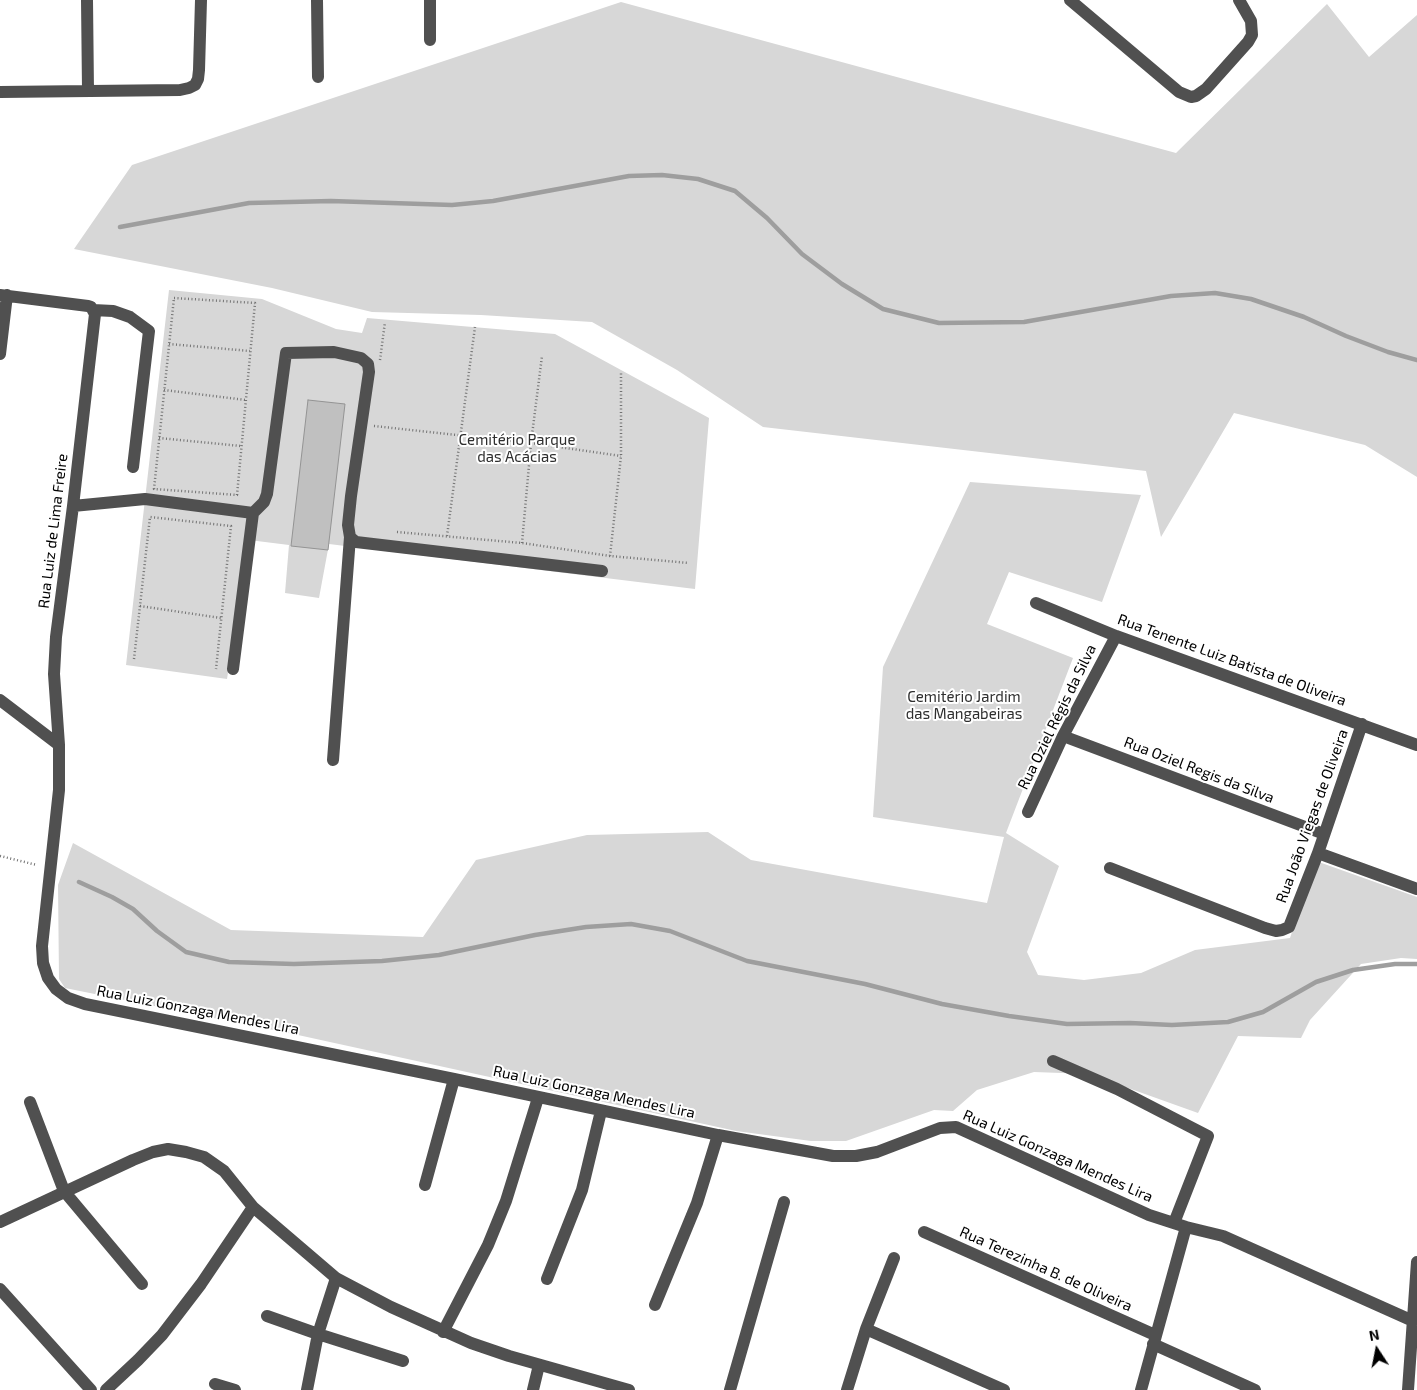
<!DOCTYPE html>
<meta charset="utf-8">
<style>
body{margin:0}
#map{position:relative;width:1417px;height:1390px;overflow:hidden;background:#fff;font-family:"Exo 2",sans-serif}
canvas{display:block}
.north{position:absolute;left:1352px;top:1325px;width:50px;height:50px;-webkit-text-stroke:4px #fff;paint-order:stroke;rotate:349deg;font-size:14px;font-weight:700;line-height:20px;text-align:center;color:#000}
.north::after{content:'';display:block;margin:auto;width:18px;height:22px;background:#000;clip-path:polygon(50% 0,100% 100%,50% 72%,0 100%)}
</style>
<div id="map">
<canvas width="1417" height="1390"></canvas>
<div class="north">N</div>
</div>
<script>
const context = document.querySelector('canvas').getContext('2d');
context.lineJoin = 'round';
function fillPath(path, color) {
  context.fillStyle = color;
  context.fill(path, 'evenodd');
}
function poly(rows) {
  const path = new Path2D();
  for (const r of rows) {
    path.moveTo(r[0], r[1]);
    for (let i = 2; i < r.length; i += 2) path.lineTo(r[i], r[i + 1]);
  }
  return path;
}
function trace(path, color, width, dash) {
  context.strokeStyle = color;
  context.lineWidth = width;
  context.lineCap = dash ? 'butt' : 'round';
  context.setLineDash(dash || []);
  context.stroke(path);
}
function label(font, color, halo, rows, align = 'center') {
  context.font = font + ' "Exo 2",sans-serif';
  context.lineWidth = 4;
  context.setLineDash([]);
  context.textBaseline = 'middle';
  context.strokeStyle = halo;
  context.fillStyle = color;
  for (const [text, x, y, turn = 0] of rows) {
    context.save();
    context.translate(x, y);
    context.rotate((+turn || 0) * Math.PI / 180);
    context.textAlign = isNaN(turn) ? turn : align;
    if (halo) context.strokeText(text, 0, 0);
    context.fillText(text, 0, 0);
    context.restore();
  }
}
const green = poly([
 [621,2,1176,153,1327,4,1369,57,1417,15,1417,477,1365,445,1234,413,1161,537,1146,471,763,427,677,370,592,322,481,315,372,312,272,288,74,249,132,165],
 [169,290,262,299,336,329,362,333,367,318,555,334,709,418,695,589,329,544,319,598,285,593,289,545,249,540,227,679,126,665],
 [970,482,1141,495,1102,602,1009,572,987,624,1073,658,1006,833,1059,866,1027,952,1038,975,1084,980,1141,973,1195,950,1290,938,1316,861,1417,897,1417,959,1401,958,1361,964,1310,1020,1301,1038,1238,1036,1198,1113,1089,1074,1034,1072,977,1090,953,1111,934,1110,846,1141,811,1141,736,1131,298,1035,65,988,59,979,58,885,73,843,231,930,423,937,476,860,587,835,708,832,751,860,987,903,1004,837,873,817,883,667]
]);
const stream = poly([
 [120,227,249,203,331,201,452,205,493,201,629,176,662,175,698,179,735,191,767,218,802,254,842,284,883,309,939,323,1024,322,1171,296,1215,293,1251,299,1304,317,1346,336,1388,352,1417,360],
 [79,882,112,897,133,909,157,931,186,952,229,962,294,964,382,961,439,955,535,935,586,927,631,924,670,931,747,961,865,984,942,1004,1009,1016,1067,1024,1130,1023,1172,1025,1228,1022,1263,1012,1316,982,1353,970,1395,964,1417,964]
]);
const building = poly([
 [308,400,345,404,328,550,291,546,308,400]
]);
const path = poly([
 [174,298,255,303,237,495,154,489,174,298],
 [169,344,250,351],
 [380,360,385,322],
 [164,390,246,400],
 [374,426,531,443,621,456],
 [159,438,241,446],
 [397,532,522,543,610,556,689,563],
 [447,536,475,327],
 [522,543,531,443,542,356],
 [610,556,621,456,621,373],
 [140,606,221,618],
 [134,659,150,517,231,526,216,669],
 [0,856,37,865]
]);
const minor = poly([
 [87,0,88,90],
 [317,0,318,77],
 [430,0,430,40],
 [1070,0,1179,92,1191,97,1196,96,1206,89,1248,42,1252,35,1251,21,1239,0],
 [0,92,180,90,189,88,195,85,198,79,199,70,201,0],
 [0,295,88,306,91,307,95,314,73,506,56,637,54,674,59,745],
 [93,310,113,311,130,317,149,331,133,467],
 [0,354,7,295],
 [73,506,145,499,253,513,264,502,267,494,286,353,334,352,361,358,368,364,369,372,351,496,348,525,350,537,356,542,602,571],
 [1036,603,1116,636,1417,745],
 [233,669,253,513],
 [0,700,59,745,59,790,42,946,43,963,48,978,56,989,68,998,85,1004,454,1079,718,1135,833,1156,856,1156,877,1152,940,1128,956,1127,1149,1215,1186,1227,1223,1236,1413,1321],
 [1063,736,1324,834],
 [333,760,350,537],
 [1028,812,1063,736,1116,636],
 [1318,853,1417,889],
 [1110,868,1265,928,1276,931,1282,930,1289,927,1318,853,1362,724],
 [1053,1061,1117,1089,1208,1136,1174,1223],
 [30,1102,64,1191,142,1284],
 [425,1185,454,1079],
 [0,1222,133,1160,153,1152,168,1149,186,1152,204,1157,224,1171,253,1207,336,1278,391,1307,471,1343,509,1356,629,1390],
 [924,1232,1155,1335],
 [547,1279,582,1190,601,1111],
 [0,1289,91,1390],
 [655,1305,697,1203,718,1135],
 [267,1316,318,1334,403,1361],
 [866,1329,1004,1390],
 [443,1332,488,1245,506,1201,538,1098],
 [1153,1344,1255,1390],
 [215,1384,235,1390],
 [106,1390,138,1360,162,1335,201,1284,253,1207],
 [307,1390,318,1334,336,1278],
 [533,1390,539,1365],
 [730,1390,784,1202],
 [847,1390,866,1329,894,1258],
 [1141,1390,1186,1227],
 [1408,1390,1417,1262]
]);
const parkNames = [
 ["Cemitério Parque",517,440],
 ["das Acácias",517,457],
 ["Cemitério Jardim",964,697],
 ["das Mangabeiras",964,714]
];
const streetNames = [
 ["Rua Luiz de Lima Freire",53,531,-83],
 ["Rua Tenente Luiz Batista de Oliveira",1232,660,20],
 ["Rua Oziel Régis da Silva",1057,717,-64],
 ["Rua Oziel Regis da Silva",1199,770,21],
 ["Rua João Viegas de Oliveira",1312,816,-70],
 ["Rua Luiz Gonzaga Mendes Lira",198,1010,11],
 ["Rua Luiz Gonzaga Mendes Lira",594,1092,12],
 ["Rua Luiz Gonzaga Mendes Lira",1058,1156,24],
 ["Rua Terezinha B. de Oliveira",1046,1269,24]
];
fillPath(green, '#d7d7d7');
trace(stream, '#9e9e9e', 4.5);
fillPath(building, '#c0c0c0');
trace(building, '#949494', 1);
trace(path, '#727272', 2.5, [1, 2.5]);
trace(minor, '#505050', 12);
label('15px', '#2e2e2e', '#fff', parkNames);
label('15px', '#000', '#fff', streetNames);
</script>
